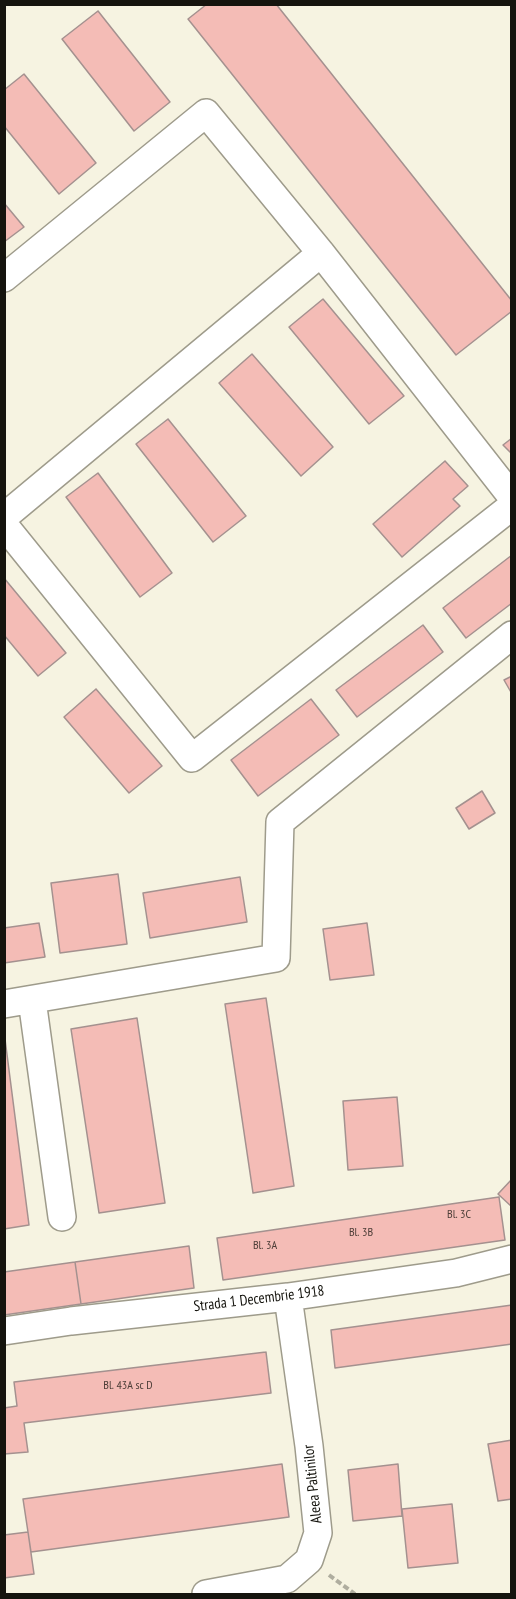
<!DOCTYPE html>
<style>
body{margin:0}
#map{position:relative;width:516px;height:1599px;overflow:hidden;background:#f6f3e1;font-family:"PT Sans Narrow",sans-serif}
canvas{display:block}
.frame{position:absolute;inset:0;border:6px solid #15140e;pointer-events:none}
</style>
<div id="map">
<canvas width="516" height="1599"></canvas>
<div class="frame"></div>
</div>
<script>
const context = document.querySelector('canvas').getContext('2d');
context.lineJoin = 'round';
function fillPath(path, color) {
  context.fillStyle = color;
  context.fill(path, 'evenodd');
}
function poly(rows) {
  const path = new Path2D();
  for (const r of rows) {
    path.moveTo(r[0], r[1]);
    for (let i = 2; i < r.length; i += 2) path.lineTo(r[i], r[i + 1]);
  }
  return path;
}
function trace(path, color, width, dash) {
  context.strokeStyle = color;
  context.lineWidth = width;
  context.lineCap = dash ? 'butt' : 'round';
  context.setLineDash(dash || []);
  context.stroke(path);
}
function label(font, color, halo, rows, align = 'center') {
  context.font = font + ' "PT Sans Narrow",sans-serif';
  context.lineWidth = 6;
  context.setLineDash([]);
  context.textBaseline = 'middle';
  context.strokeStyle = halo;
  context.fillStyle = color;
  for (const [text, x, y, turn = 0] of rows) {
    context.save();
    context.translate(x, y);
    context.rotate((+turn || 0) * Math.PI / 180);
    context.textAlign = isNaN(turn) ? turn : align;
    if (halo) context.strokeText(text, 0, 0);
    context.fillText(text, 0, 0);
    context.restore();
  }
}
const building = poly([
 [207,4,276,4,512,301,512,311,456,355,188,19,207,4],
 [98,11,170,102,134,131,62,39,98,11],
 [24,74,96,163,59,194,4,126,4,90,24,74],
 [4,203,24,227,4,242,4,203],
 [323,299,404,396,369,424,289,327,323,299],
 [252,354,333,447,301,476,219,383,252,354],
 [168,419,246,516,213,542,136,444,168,419],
 [512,438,512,454,503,445,512,438],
 [445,461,468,486,453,499,460,506,402,557,373,524,445,461],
 [98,473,172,573,140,597,66,497,98,473],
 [512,555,512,603,466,638,443,608,512,555],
 [4,578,66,653,38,676,4,635,4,578],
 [423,625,443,652,357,717,336,690,423,625],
 [512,676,512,694,504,680,512,676],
 [96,689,162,766,129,793,64,717,96,689],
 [311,699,339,735,258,796,231,760,311,699],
 [482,791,495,813,469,829,456,808,482,791],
 [118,874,127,944,60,953,51,883,118,874],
 [240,877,247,922,150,938,143,893,240,877],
 [39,923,45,957,4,963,4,928,39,923],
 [367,923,374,975,330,980,323,929,367,923],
 [266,998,294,1186,253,1193,225,1004,266,998],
 [137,1018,165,1203,99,1213,71,1029,137,1018],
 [5,1039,29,1225,4,1229,4,1039,5,1039],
 [397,1097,403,1166,348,1170,343,1101,397,1097],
 [512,1179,512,1207,498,1194,512,1179],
 [499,1197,505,1240,223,1280,217,1238,499,1197],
 [189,1246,194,1288,81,1304,75,1262,189,1246],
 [75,1262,81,1304,4,1315,4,1272,75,1262],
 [512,1305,512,1344,335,1368,331,1330,512,1305],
 [266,1352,271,1393,24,1423,28,1452,4,1454,4,1408,17,1406,14,1382,266,1352],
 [512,1440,512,1499,498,1501,488,1444,512,1440],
 [282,1464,289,1517,31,1552,23,1499,282,1464],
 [398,1464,402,1516,353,1521,348,1470,398,1464],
 [452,1504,458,1563,408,1568,402,1509,452,1504],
 [28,1532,34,1574,4,1578,4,1535,28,1532]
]);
const path = poly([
 [329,1575,355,1594]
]);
const minor = poly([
 [4,278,206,113,321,253],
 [4,517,321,253,512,497],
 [4,525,192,758,512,506],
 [32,1000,62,1217],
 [4,1004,276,958,280,822,512,635],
 [4,1331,71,1321,288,1297,456,1273,512,1259],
 [206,1594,287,1579,309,1560,318,1533,309,1446,288,1297]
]);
const numberNames = [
 ["Bl. 3C",459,1215],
 ["Bl. 3B",361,1233],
 ["Bl. 3A",265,1246],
 ["Bl. 43A sc D",128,1386]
];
const streetNames = [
 ["Strada 1 Decembrie 1918",259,1299,-7],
 ["Aleea Paltinilor",313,1484,-96]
];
fillPath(building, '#f4bcb6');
trace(building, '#a4918f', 1.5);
trace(minor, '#9e9b8b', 30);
trace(path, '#afad9f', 4, [6, 3]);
trace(minor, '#fff', 27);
label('12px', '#4d3e38', null, numberNames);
label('15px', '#15140e', '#fff', streetNames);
</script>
